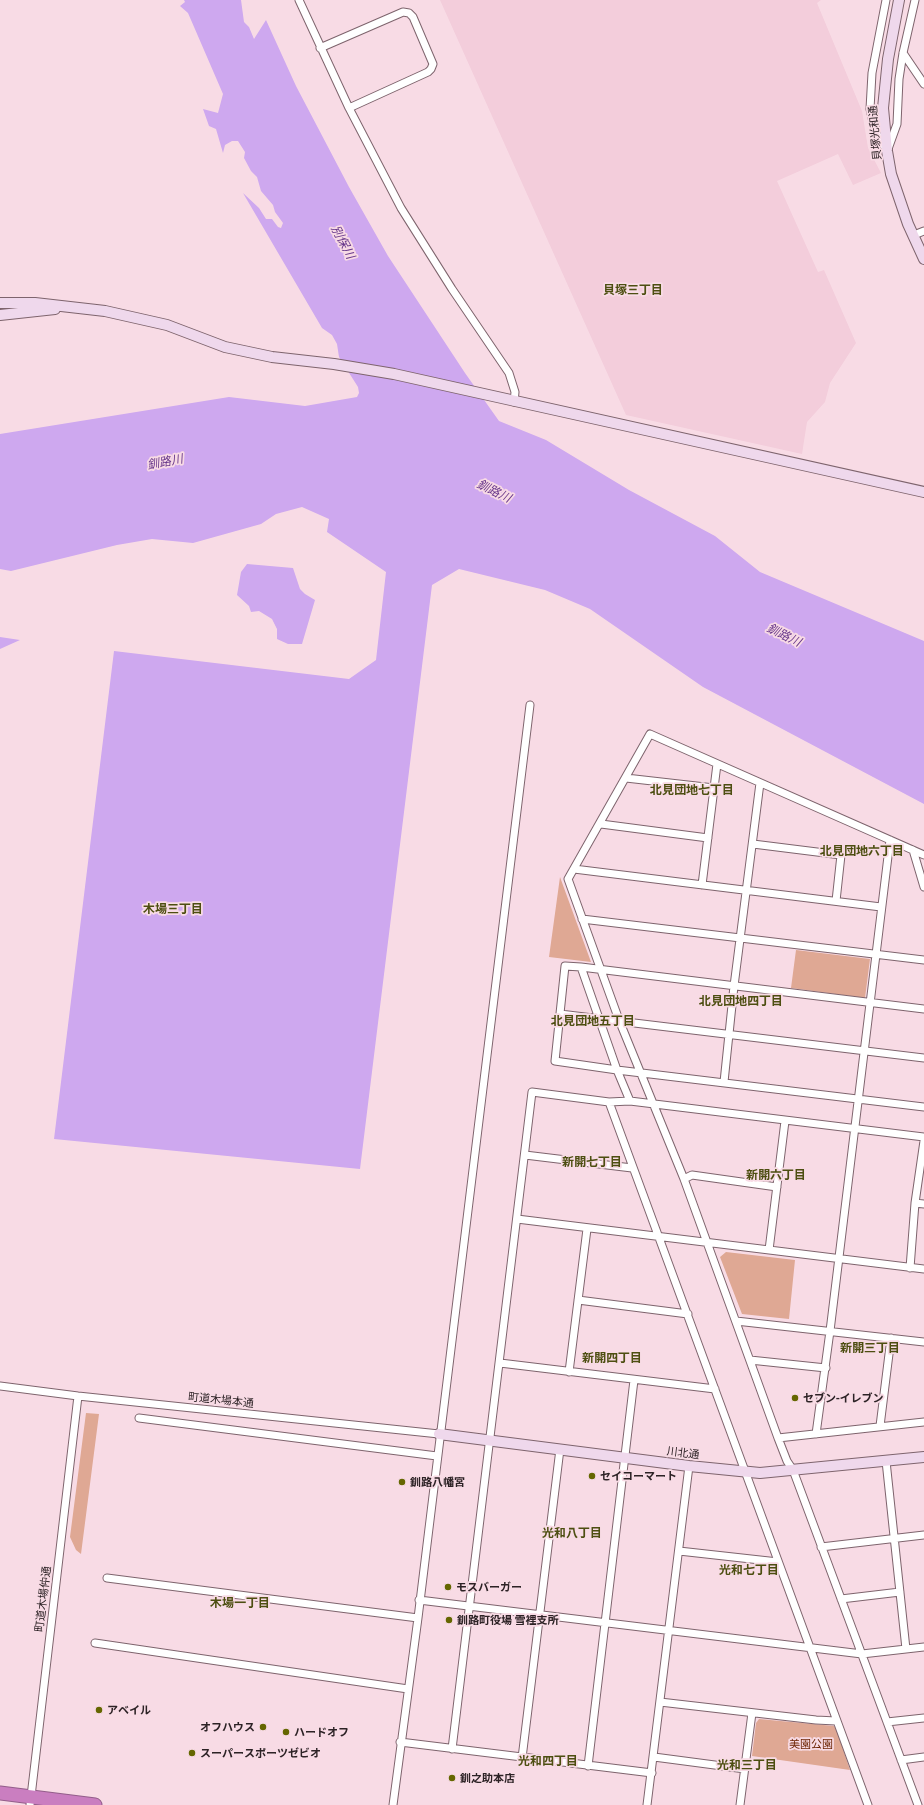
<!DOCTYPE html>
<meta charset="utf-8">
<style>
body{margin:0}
canvas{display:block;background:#f8dbe5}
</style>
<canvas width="924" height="1805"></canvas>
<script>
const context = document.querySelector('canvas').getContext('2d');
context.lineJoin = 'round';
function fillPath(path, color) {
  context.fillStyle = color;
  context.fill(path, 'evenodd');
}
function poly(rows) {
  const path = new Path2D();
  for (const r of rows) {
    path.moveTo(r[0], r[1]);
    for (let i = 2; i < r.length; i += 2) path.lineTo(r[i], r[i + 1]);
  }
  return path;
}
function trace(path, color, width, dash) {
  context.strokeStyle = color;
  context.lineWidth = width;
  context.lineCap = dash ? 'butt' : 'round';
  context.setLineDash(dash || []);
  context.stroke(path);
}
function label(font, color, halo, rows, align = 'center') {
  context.font = font + ' Ubuntu,"Noto Sans JP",sans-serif';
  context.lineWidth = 3.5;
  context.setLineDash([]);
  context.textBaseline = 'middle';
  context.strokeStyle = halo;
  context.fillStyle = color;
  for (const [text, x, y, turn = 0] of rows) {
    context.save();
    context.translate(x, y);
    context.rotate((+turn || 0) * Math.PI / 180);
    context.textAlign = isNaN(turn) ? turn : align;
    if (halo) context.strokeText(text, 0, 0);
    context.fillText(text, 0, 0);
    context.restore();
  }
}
const built = poly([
 [440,0,821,0,817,3,862,111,868,148,881,173,853,185,838,154,777,181,818,272,824,270,856,343,830,383,825,402,807,422,802,454,626,415]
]);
const green = poly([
 [560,877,591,962,549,957],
 [796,950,870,959,865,998,791,988],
 [726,1252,795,1260,789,1319,742,1314,720,1257],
 [86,1413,99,1414,81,1554,76,1550,70,1537],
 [759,1719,834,1726,837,1731,850,1770,752,1756,756,1723]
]);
const water = poly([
 [184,0,241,0,244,22,249,27,254,39,266,20,296,86,349,187,388,256,465,373,499,421,546,440,629,490,715,536,760,572,924,641,924,804,703,687,590,609,545,590,459,569,432,585,360,1169,54,1139,114,651,349,679,376,660,386,572,327,532,329,519,302,507,276,514,261,524,193,543,152,539,117,545,11,571,0,569,0,434,229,397,305,406,357,397,359,393,358,387,339,357,337,344,332,335,322,328,243,193,259,208,266,219,272,219,278,227,281,228,283,223,275,212,273,205,261,191,257,177,251,171,244,158,245,152,238,141,232,141,225,145,223,153,216,129,209,126,203,109,218,113,223,94,188,13,180,6,185,2],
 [247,564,293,568,300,589,305,594,315,600,302,644,288,644,277,639,277,629,272,619,259,611,251,612,249,606,237,595,241,572],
 [0,637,20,640,0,649]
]);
const street = poly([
 [299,0,349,108,401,208,452,289,509,373,515,392,514,402],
 [320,48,403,12,409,13,413,17,433,64,431,69,428,72,349,108],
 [903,53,924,84],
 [886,149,875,131,870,109,872,73,886,0],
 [888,149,897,124,899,79,903,53,915,0],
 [914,235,924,231],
 [626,778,714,788],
 [601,824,708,838],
 [753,844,841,855,836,901],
 [913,850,924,887],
 [574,869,881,907],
 [702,885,717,764],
 [582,919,924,960],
 [581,967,924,1009],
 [560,1014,924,1058],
 [724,1082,734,986,760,783],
 [630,1101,617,1070,581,967,565,966,555,1061,617,1070,924,1107],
 [609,1102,868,1805],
 [525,1155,632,1168],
 [684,1179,692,1175,777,1187],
 [915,1203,924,1204],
 [517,1219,924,1269],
 [769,1250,785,1121],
 [910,1268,915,1203,924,1141],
 [578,1300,688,1314],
 [736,1321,924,1342],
 [750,1360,826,1368],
 [500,1363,715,1389],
 [569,1372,587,1229],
 [0,1386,78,1396,439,1434],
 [139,1418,437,1456],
 [880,1426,891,1338],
 [816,1434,830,1331,890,840],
 [778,1438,924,1422],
 [886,1461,906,1649],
 [821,1547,924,1535],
 [679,1551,778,1562],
 [107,1578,418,1618],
 [841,1599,900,1592],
 [419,1600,862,1654,924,1647],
 [95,1643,408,1689],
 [660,1702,816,1720,836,1721],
 [887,1722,924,1718],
 [400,1742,652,1773],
 [452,1749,532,1092,609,1102,630,1101,924,1137],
 [654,1757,745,1769],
 [522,1758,560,1449],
 [901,1760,924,1757],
 [588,1766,634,1380],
 [30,1805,78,1396],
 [393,1805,418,1618,530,705],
 [647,1805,689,1466],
 [740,1805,752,1713],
 [918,1805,793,1470,787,1461,778,1438,684,1179,619,1020,568,879,650,734,924,855]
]);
const secondary = poly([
 [899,0,888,59,883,108,887,151,891,174,908,224,924,259],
 [0,303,35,303,105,311,167,325,225,347,272,357,334,364,394,374,924,492],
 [0,315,55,309],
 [439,1434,689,1466,760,1473,924,1457]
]);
const highway = poly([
 [0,1793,95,1805]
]);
const markers = [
 [795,1398,4,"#656600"],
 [592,1476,4,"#656600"],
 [402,1482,4,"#656600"],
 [448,1587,4,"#656600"],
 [449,1620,4,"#656600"],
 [99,1710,4,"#656600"],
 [263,1727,4,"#656600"],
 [286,1732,4,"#656600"],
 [192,1753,4,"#656600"],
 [452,1778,4,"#656600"]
];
const streetNames = [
 ["貝塚光和通",875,133,-95],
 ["町道木場本通",221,1400,6],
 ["川北通",683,1453,7],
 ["町道木場仲通",43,1599,-83]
];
const poiNames = [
 ["セブン-イレブン",803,1398],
 ["セイコーマート",600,1476],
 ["釧路八幡宮",410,1482],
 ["モスバーガー",456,1587],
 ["釧路町役場 雪裡支所",457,1620],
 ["アベイル",107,1710],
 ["オフハウス",255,1727,"right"],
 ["ハードオフ",294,1732],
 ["スーパースポーツゼビオ",200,1753],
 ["釧之助本店",460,1778]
];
const parkNames = [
 ["美園公園",811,1744]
];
const waterNames = [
 ["別保川",343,242,62],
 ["釧路川",165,462,-11],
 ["釧路川",494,491,26],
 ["釧路川",784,635,26]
];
const neighbourhoodNames = [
 ["貝塚三丁目",633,290],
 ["北見団地七丁目",692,790],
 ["北見団地六丁目",862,851],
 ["木場三丁目",173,909],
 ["北見団地四丁目",741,1001],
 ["北見団地五丁目",593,1021],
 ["新開七丁目",592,1162],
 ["新開六丁目",776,1175],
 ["新開三丁目",870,1348],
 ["新開四丁目",612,1358],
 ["光和八丁目",572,1533],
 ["光和七丁目",749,1570],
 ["木場一丁目",240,1603],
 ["光和四丁目",548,1761],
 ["光和三丁目",747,1765]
];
fillPath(built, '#f3cddb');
fillPath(green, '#dfa894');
fillPath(water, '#cea8ef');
trace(street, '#7e646d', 9);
trace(secondary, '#7e646d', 12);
trace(highway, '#935e8a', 15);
trace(street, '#fff', 7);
trace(secondary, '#efd8ec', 10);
trace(highway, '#ca7ec0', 13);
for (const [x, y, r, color] of markers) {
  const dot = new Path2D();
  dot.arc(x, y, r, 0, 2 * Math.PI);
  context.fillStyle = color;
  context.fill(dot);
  trace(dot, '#f8dbe5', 1.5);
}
label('11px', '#2c2225', '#f8dbe5', streetNames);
label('bold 11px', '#2c2225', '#f8dbe5', poiNames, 'left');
label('11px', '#6c2403', '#f8dbe5', parkNames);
label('italic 12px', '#68388b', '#f8dbe5', waterNames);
label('bold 12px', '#4d4e11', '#f8dbe5', neighbourhoodNames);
</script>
